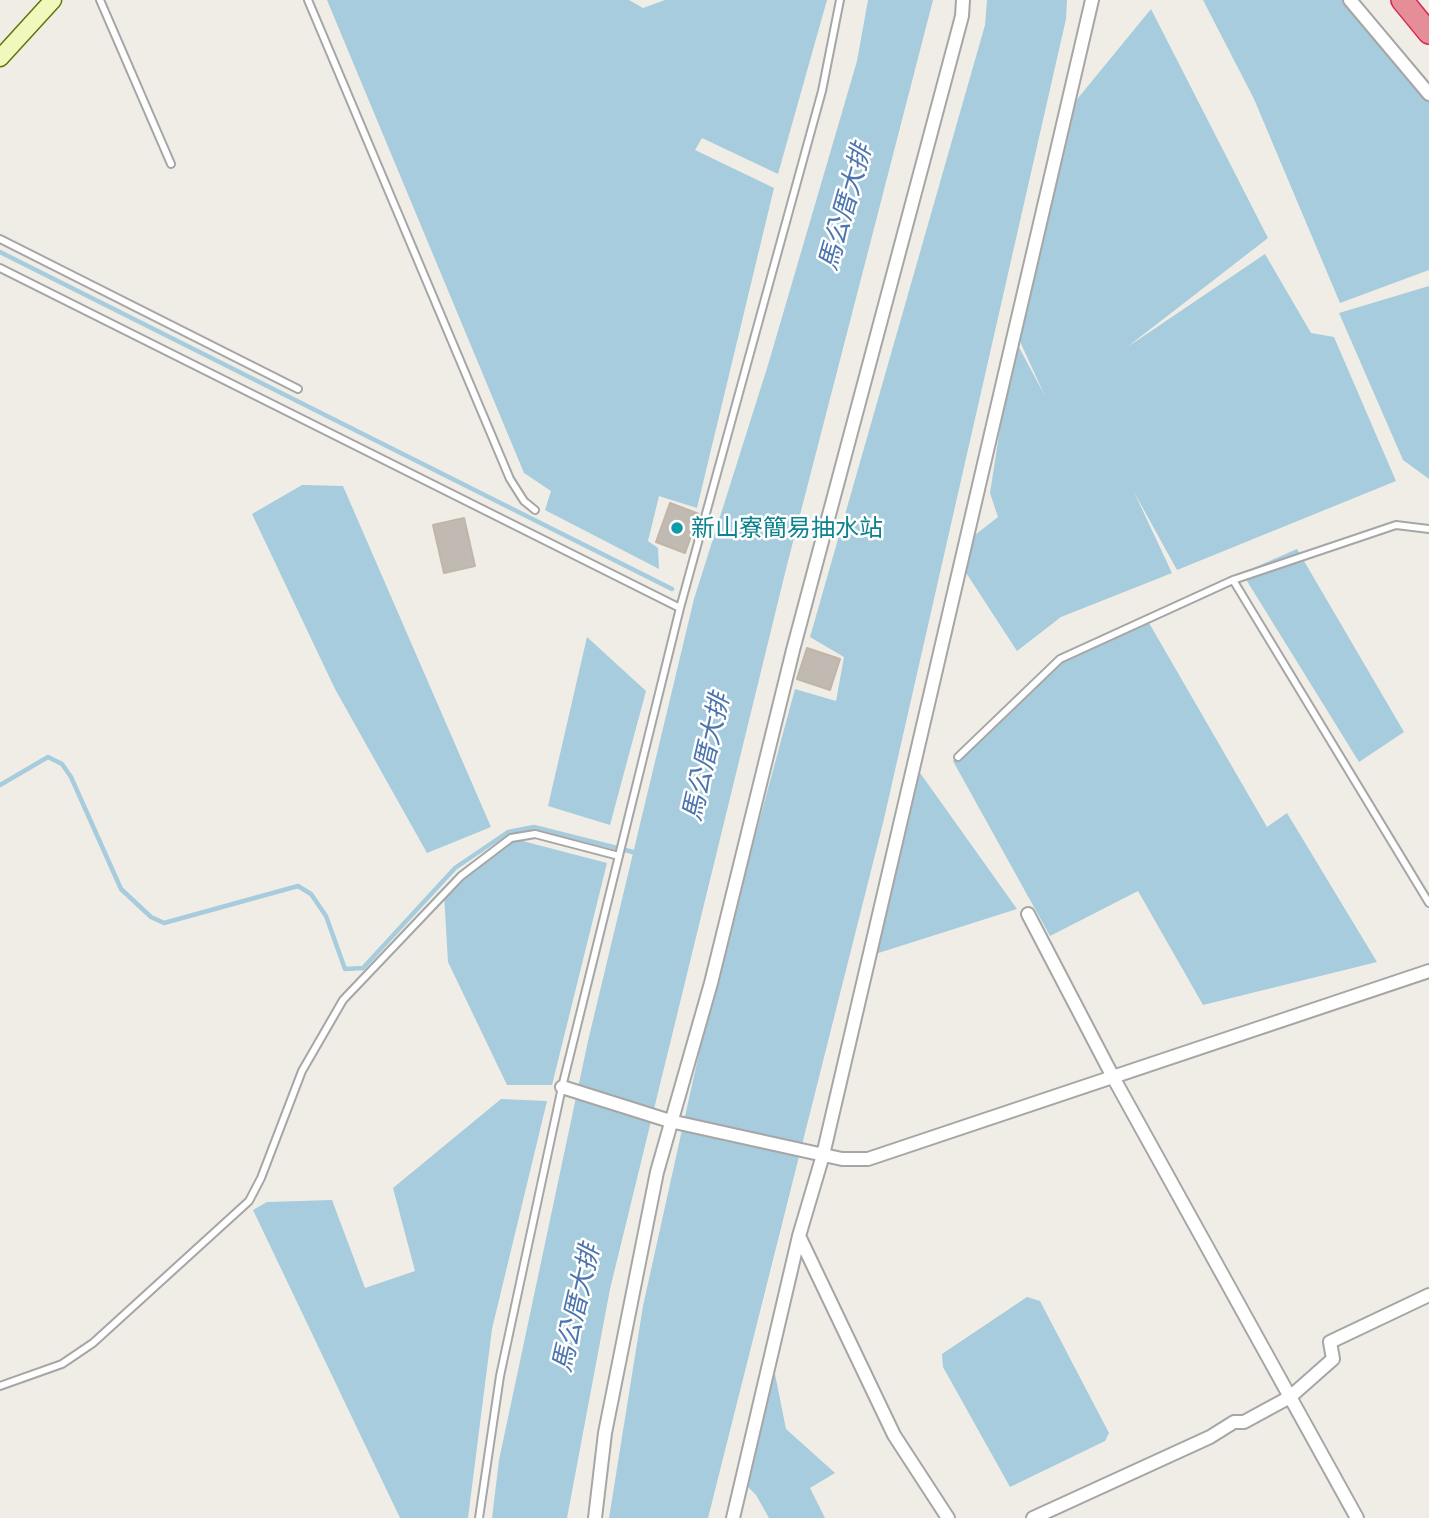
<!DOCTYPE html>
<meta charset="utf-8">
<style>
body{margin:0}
canvas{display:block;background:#f0ede6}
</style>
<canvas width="1429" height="1518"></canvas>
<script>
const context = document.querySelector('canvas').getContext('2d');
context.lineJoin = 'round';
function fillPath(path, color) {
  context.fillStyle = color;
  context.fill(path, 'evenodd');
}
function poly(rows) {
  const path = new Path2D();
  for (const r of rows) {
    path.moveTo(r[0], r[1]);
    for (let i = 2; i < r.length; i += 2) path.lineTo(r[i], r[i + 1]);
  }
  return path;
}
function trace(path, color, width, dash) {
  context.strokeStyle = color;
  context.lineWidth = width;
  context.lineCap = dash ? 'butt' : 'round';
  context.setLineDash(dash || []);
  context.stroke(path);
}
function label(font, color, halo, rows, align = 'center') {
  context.font = font + ' "Exo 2","Noto Sans TC",sans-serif';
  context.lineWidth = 5;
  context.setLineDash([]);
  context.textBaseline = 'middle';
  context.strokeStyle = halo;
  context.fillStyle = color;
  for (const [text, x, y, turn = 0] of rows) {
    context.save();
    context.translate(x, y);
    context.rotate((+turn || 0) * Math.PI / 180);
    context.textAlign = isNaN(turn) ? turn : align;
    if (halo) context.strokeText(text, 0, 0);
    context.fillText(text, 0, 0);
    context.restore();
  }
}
const water = poly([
 [327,0,629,0,643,8,665,0,827,0,778,174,702,138,695,150,774,188,697,508,659,496,648,541,658,548,659,569,545,510,551,491,524,473],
 [868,0,933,0,786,569,610,1289,567,1518,492,1518,499,1460,588,1041,694,599,768,365,857,61],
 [987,0,1067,0,1066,19,883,823,708,1518,609,1518,643,1306,711,999,795,689,836,701,844,657,810,637,985,25],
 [1203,0,1343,0,1429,101,1429,270,1340,303,1254,99],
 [1151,9,1268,238,1126,348,1265,254,1311,333,1334,337,1396,481,1177,570,1134,492,1172,573,1061,617,1017,651,961,565,966,542,998,517,990,493,1014,338,1045,396,1017,335,1074,103],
 [1429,286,1429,479,1403,460,1339,313],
 [302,485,343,486,491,827,427,853,335,689,252,514],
 [1297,549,1404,732,1359,762,1242,573],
 [1145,616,1267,827,1287,813,1377,962,1203,1005,1138,891,1050,936,953,761,1059,655],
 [587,637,646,691,610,825,548,806],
 [913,763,1017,909,869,956],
 [511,838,607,863,552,1085,507,1085,448,962,444,894],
 [501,1099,547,1101,492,1329,468,1518,400,1518,253,1210,267,1202,332,1200,365,1288,415,1271,393,1188],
 [1027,1297,1040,1301,1109,1433,1105,1441,1010,1487,943,1367,942,1354],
 [771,1354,786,1429,835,1473,810,1488,825,1518,769,1518,756,1495,742,1481]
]);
const stream = poly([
 [0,252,672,589],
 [0,785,48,757,62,764,71,777,121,889,151,917,164,923,298,886,311,894,326,916,345,969,363,968,455,868,508,832,534,827,637,853]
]);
const building = poly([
 [670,503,699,514,685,553,656,542,670,503],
 [464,518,475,566,444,573,433,525,464,518],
 [807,648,840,659,830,690,797,679,807,648]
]);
const lane = poly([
 [100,0,171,164],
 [308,0,510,479,524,501,535,510],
 [0,239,298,389],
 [0,268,680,608],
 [1233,580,1429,903],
 [958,757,1060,659,1233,580,1396,525,1429,529],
 [0,1386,62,1364,93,1343,249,1201,261,1178,302,1071,343,1000,461,876,511,838,535,834,619,856],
 [479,1518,500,1376,562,1087,680,608,822,91,840,0]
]);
const street = poly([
 [1350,0,1429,94],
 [1028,914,1113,1077,1357,1518],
 [562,1087,670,1121,842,1159,868,1159,1429,971],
 [799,1236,894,1435,948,1518],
 [595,1518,605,1433,657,1172,711,983,793,650,962,16,963,0],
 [733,1518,799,1236,823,1155,1092,0],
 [1033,1518,1210,1437,1234,1422,1244,1422,1290,1397,1333,1359,1330,1342,1429,1295]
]);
const secondary = poly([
 [0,58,53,0]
]);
const highway = poly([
 [1402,0,1429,33]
]);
const markers = [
 [677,528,7,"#0f9aa8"]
];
const cultureNames = [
 ["新山寮簡易抽水站",691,528]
];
const waterNames = [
 ["馬公厝大排",845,207,-74],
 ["馬公厝大排",706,757,-77],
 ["馬公厝大排",576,1308,-77]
];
fillPath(water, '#a7ccdd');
trace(stream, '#a7ccdd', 4.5);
fillPath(building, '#c1bab2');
trace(building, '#c1b5a8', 2);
trace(lane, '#a6a6a6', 10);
trace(street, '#a6a6a6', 16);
trace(secondary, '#617606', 19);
trace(highway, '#d92755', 24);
trace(lane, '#fff', 6);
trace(street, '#fff', 12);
trace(secondary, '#f0f9bb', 16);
trace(highway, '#e68e97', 21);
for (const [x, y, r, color] of markers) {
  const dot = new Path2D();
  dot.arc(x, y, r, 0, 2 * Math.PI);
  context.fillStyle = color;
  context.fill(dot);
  trace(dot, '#fff', 2.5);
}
label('24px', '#0d838f', '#fff', cultureNames, 'left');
label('italic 26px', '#4c75ae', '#fff', waterNames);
</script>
